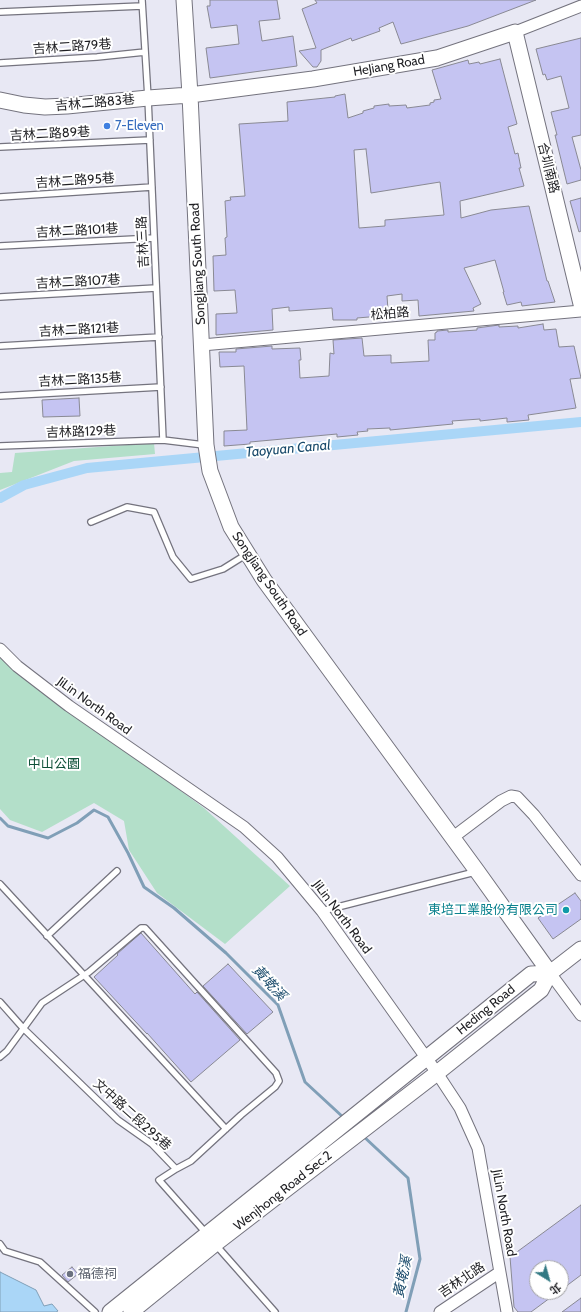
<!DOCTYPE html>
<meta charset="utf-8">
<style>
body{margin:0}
#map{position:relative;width:581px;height:1312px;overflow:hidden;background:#e8e8f4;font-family:Cabin,"Noto Sans TC",sans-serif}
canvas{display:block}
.north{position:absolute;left:529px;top:1260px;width:40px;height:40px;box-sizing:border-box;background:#fff;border:1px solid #a5a5a7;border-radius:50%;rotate:143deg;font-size:11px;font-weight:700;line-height:16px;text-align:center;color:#1f1f23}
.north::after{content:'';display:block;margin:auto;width:14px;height:18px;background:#327983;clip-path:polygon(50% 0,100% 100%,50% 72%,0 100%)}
</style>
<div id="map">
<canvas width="581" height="1312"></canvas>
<div class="north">北</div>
</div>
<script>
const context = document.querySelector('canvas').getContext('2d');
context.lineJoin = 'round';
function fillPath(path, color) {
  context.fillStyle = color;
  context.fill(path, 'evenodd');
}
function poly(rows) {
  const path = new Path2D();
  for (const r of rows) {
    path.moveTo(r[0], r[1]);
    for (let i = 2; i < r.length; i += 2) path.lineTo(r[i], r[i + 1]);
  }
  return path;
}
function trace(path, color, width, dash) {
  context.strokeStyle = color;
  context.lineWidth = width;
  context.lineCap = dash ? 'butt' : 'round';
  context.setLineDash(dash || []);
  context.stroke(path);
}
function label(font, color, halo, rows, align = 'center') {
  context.font = font + ' Cabin,"Noto Sans TC",sans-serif';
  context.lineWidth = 4;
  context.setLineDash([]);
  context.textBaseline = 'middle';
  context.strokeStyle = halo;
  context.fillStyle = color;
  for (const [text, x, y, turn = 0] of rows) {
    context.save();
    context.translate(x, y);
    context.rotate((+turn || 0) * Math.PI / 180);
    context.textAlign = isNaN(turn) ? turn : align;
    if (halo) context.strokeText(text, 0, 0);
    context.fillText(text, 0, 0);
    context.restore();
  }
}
const green = poly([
 [154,443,155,454,74,461,0,490,0,473,12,472,15,453],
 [0,658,204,808,290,886,225,944,157,893,129,850,124,821,94,803,42,832,10,820,0,809]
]);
const water = poly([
 [0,1272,36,1290,44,1306,52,1304,58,1311,56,1312,0,1312,0,1272]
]);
const stream = poly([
 [0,818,8,826,48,838,77,823,94,810,108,817,128,853,144,887,174,908,226,953,278,1005,305,1082,344,1118],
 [362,1135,408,1178,420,1259,406,1312]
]);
const canal = poly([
 [0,498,24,485,87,468,581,422]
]);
const building = poly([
 [210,0,277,0,280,19,259,21,262,41,293,36,297,66,210,78,206,48,239,44,237,25,211,28,207,6,210,6,210,0],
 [315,0,536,0,468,26,401,44,393,22,379,28,380,31,352,41,351,38,321,50,321,61,317,67,313,67,299,51,316,48,302,9,317,3,315,0],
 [581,38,581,135,572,137,581,170,581,180,567,184,555,135,557,135,551,112,569,108,561,76,547,80,545,74,543,75,536,49,581,38],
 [500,59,517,124,508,127,515,154,518,153,521,168,519,168,524,186,460,201,461,218,491,210,529,206,547,281,548,281,555,302,522,306,521,302,507,305,503,292,504,292,495,260,464,268,481,304,473,308,474,311,419,316,418,300,402,301,402,294,387,296,388,310,395,310,395,318,381,319,381,316,357,318,357,320,333,320,332,308,289,311,289,307,272,309,273,330,216,335,216,314,237,313,235,290,214,291,213,256,226,255,225,238,227,237,225,201,231,200,230,197,245,196,239,124,288,121,287,102,335,97,335,96,345,94,348,118,363,113,363,111,374,108,374,106,389,104,389,106,406,105,407,108,430,105,430,103,434,102,434,100,441,99,432,70,468,60,469,64,479,62,480,64,500,59],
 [366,149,371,193,440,182,444,215,385,220,385,226,359,228,354,150,366,149],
 [581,198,581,231,579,232,570,201,581,198],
 [543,324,544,330,556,329,559,347,574,346,581,378,570,379,576,408,528,415,529,420,507,422,507,418,480,421,480,419,452,421,453,424,390,430,390,428,367,429,368,431,357,432,358,435,337,437,337,434,250,442,250,444,224,446,224,431,247,430,244,366,220,367,219,352,236,352,236,349,272,346,272,349,300,348,301,360,299,360,300,378,329,376,330,353,334,354,333,340,362,338,364,356,391,355,391,363,429,361,428,340,435,340,435,333,437,332,437,331,448,330,448,332,477,330,477,328,499,325,499,327,518,326,518,328,543,324],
 [79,398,80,416,43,417,42,400,79,398],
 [575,893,581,901,581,919,553,939,538,918,575,893],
 [141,933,195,994,197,992,240,1040,191,1082,147,1033,147,1034,94,977,118,955,117,954,141,933],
 [228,964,273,1012,247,1034,203,986,228,964],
 [581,1205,581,1275,561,1290,561,1268,537,1268,537,1292,558,1292,531,1312,518,1312,514,1307,510,1257,581,1205],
 [72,1267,78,1274,68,1282,62,1275,72,1267],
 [581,1298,581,1312,562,1312,581,1298]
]);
const lane = poly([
 [142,0,148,98,163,440,204,445],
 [0,12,142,6],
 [0,63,97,57,145,52],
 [0,147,150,140],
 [0,197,152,187],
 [0,246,154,238],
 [0,297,156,288],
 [0,346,159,337],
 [0,396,161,387],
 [0,446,163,440],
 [91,522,127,507,154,512,173,557,191,579,223,569,247,554],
 [0,884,226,1129],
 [322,911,475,872],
 [47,936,117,871],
 [0,1002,23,1028,118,1120,152,1144,176,1169,159,1180,206,1233],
 [0,1057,7,1051,42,1003,89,972,141,928,145,928,276,1073,279,1081,275,1087,241,1115,191,1161,176,1169],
 [0,1244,5,1251,40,1262,95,1312],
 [215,1244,275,1312]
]);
const street = poly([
 [515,32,581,6],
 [202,345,581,311],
 [0,649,17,666,69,706,244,827,277,857,322,911,437,1073,460,1108,478,1148,507,1312],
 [452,838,501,801,511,796,517,797,534,815,581,875],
 [550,973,581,1015],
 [440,1312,500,1272]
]);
const secondary = poly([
 [184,0,190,95,206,445,210,471,231,527,264,580,477,871,550,973],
 [0,100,24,105,45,107,67,106,148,98,190,95,313,79,437,58,515,32,581,304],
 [110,1312,531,974,550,973],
 [131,1312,215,1244,437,1073,541,990,550,973,581,949]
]);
const markers = [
 [107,126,4,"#3f7fe0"],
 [566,910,4,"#0f9aa8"],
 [70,1274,4,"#6b7280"]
];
const streetNames = [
 ["吉林二路79巷",72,47,-4],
 ["HeJiang Road",389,66,-10],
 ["吉林二路83巷",95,103,-5],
 ["吉林二路89巷",50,134,-3],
 ["合圳南路",548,168,76],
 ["吉林二路95巷",75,181,-4],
 ["吉林二路101巷",77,231,-3],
 ["吉林三路",143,242,-93],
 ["SongJiang South Road",198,264,-93],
 ["吉林二路107巷",78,282,-3],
 ["松柏路",390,314,-5],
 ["吉林二路121巷",79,330,-3],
 ["吉林二路135巷",80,380,-3],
 ["吉林路129巷",81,432,-2],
 ["SongJiang South Road",269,584,56],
 ["JiLin North Road",94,706,36],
 ["JiLin North Road",342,917,53],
 ["Heding Road",486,1010,-39],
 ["文中路二段295巷",132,1115,42],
 ["Wenjhong Road Sec.2",283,1191,-38],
 ["JiLin North Road",504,1213,80],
 ["吉林北路",462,1280,-34]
];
const shopNames = [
 ["7-Eleven",115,126]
];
const parkNames = [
 ["中山公園",54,764]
];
const cultureNames = [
 ["東培工業股份有限公司",558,910]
];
const worshipNames = [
 ["福德祠",78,1274]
];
const waterNames = [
 ["Taoyuan Canal",288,449,-5],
 ["黃墘溪",269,983,47],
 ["黃墘溪",403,1277,-78]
];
fillPath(green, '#b3dfc9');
fillPath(water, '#aad6f7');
trace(water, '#809fb7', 1);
trace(stream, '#809fb7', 3);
trace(canal, '#aad6f7', 10);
fillPath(building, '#c5c4f2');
trace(building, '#898993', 1);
trace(lane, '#74737e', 8);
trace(street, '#74737e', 13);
trace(secondary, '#74737e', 17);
trace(lane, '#fff', 5.5);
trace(street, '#fff', 11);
trace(secondary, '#fff', 15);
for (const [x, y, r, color] of markers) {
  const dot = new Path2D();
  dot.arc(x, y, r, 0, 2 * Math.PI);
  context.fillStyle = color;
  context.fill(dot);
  trace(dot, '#fff', 1.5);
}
label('13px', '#1f1f23', '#fff', streetNames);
label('13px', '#366cbe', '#fff', shopNames, 'left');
label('13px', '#0e5038', '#fff', parkNames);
label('13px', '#0d838f', '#fff', cultureNames, 'right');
label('13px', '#5b616d', '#fff', worshipNames, 'left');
label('italic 14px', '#18496a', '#fff', waterNames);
</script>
